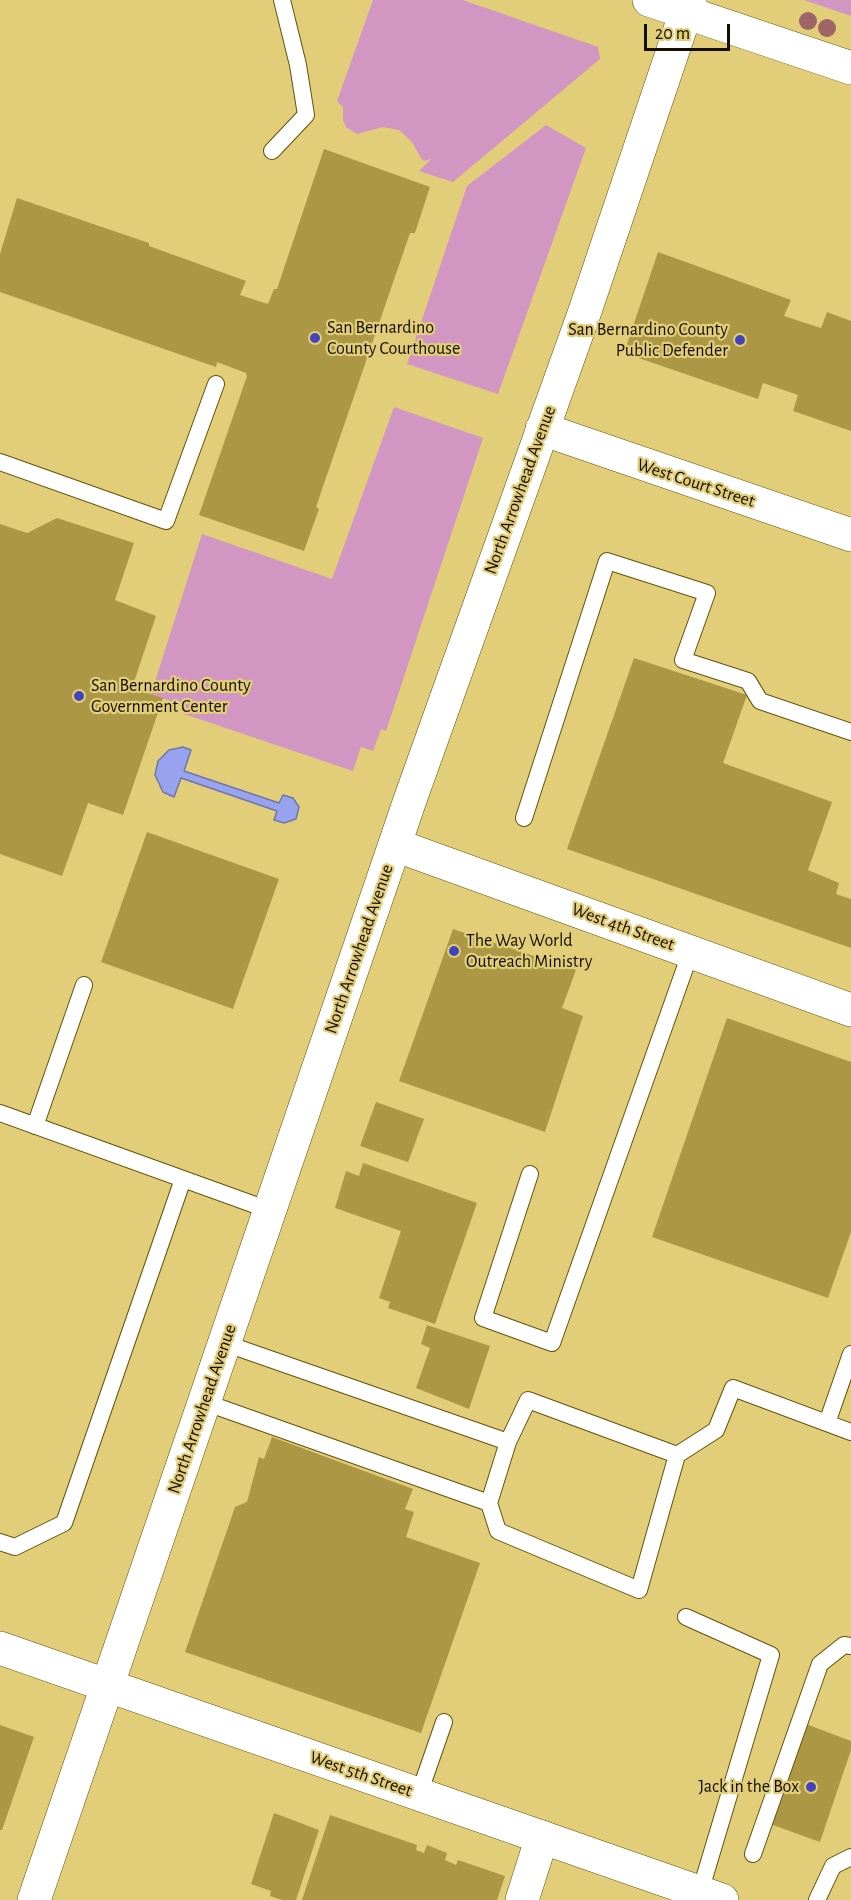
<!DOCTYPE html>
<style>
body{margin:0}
#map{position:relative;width:851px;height:1900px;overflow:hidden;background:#e2cd79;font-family:"Alegreya Sans",sans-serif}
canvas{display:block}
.scale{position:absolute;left:644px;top:24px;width:86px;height:27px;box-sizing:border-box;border:3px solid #140e00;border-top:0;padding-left:8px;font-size:18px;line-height:21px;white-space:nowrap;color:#140e00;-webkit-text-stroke:4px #e2cd79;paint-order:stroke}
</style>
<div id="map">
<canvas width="851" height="1900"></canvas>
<div class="scale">20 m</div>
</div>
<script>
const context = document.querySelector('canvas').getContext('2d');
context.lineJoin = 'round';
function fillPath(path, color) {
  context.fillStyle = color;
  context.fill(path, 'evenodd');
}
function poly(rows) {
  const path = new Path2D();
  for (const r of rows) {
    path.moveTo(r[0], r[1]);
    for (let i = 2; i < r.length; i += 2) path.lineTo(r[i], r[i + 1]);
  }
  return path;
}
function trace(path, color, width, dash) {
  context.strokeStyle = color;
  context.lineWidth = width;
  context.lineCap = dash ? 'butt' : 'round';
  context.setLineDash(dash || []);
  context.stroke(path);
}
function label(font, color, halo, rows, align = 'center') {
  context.font = font + ' "Alegreya Sans",sans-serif';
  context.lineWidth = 4.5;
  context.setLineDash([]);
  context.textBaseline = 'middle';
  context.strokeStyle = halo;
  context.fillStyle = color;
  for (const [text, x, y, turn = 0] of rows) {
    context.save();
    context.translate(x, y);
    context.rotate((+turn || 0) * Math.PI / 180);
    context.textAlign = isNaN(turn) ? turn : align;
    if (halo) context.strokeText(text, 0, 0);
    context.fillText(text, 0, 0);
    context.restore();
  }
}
const green = poly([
 [373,0,463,0,598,47,600,59,453,182,419,171,431,159,424,161,421,158,412,142,399,130,383,127,357,134,346,127,343,120,343,107,337,101],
 [804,0,851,0,851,16],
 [546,125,586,148,498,394,407,364,467,186],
 [394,407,483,438,386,731,381,729,373,751,361,747,353,771,184,714,185,706,151,694,202,534,332,579]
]);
const water = poly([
 [183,747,191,750,184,771,279,803,283,795,293,798,299,807,296,819,284,823,274,820,277,811,181,778,174,797,163,792,155,775,158,761,169,750,183,747]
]);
const building = poly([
 [324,149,430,187,415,233,410,233,316,507,319,509,304,551,199,515,247,376,246,373,217,362,216,367,0,292,0,254,17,198,149,243,149,246,246,281,240,295,268,304,274,289,277,289],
 [658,252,791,300,784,316,821,328,827,312,851,321,851,431,793,411,798,395,763,383,758,399,624,353],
 [57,518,134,543,115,600,156,616,132,688,163,698,123,815,88,803,62,876,0,854,0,524,27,533],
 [634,658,747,695,723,763,832,802,808,870,839,883,836,894,851,899,851,948,567,849],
 [147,832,279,879,233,1009,101,962],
 [453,929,576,970,562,1008,583,1016,545,1132,399,1081],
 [727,1018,851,1062,851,1232,828,1298,652,1237],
 [376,1102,424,1119,408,1162,360,1146],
 [363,1163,477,1203,435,1324,388,1308,390,1302,379,1298,401,1231,335,1208,346,1171,359,1176],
 [427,1325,490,1346,469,1409,416,1388,430,1348,421,1344],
 [272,1437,413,1489,405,1509,414,1512,406,1537,480,1563,421,1733,185,1652,235,1507,247,1502,259,1457,264,1459],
 [806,1724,851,1741,851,1750,820,1842,770,1824],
 [0,1725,34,1737,2,1830,0,1830],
 [274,1813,319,1830,296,1900,282,1900,270,1896,271,1891,251,1884],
 [330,1815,417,1845,416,1850,424,1853,427,1845,447,1853,445,1860,456,1865,458,1860,505,1876,497,1900,302,1900]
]);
const lane = poly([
 [272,151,306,115,298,65,282,0],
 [0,462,166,521,216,384],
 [524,818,607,561,707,593,683,660,748,681,760,701,851,732],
 [0,1113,269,1210],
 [35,1126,84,985],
 [530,1174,483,1318,552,1343,691,951],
 [224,1343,508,1442,489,1503],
 [204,1402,489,1503,498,1531,639,1590,677,1455,716,1430,733,1388,851,1432],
 [827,1423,851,1354],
 [508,1442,528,1400,677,1455],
 [0,1542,15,1547,64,1523,183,1179],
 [686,1617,771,1655,700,1892],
 [419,1794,444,1722],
 [753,1854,820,1664,844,1645,851,1646],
 [817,1900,833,1866,851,1857]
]);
const street = poly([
 [542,429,851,535],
 [522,1900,542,1837]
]);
const secondary = poly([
 [649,0,851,68],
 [395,845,851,1010],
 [0,1648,722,1900],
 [34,1900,411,797,585,311,690,0]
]);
const trees = [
 [808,21],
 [827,28]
];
const markers = [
 [315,338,6,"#4344ba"],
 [740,340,6,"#4344ba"],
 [79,696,6,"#4344ba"],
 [454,951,6,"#4344ba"],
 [811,1787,6,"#4344ba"]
];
const poiNames = [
 ["San Bernardino",327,328],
 ["County Courthouse",327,349],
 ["San Bernardino County",728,330,"right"],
 ["Public Defender",728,351,"right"],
 ["San Bernardino County",91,686],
 ["Government Center",91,707],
 ["The Way World",466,941],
 ["Outreach Ministry",466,962],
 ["Jack in the Box",799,1787,"right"]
];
const streetNames = [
 ["West Court Street",696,483,18],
 ["North Arrowhead Avenue",520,490,-70],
 ["West 4th Street",623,927,20],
 ["North Arrowhead Avenue",359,949,-71],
 ["North Arrowhead Avenue",202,1409,-71],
 ["West 5th Street",361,1774,19]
];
fillPath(green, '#d296c3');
fillPath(water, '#97a3ef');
trace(water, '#7076a7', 1.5);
fillPath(building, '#ac9844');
trace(lane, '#62530e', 18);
trace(street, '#62530e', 34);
trace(secondary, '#62530e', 34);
trace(lane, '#fff', 16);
trace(street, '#fff', 33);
trace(secondary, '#fff', 33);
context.fillStyle = '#9d6566';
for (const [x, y] of trees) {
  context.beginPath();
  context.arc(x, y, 9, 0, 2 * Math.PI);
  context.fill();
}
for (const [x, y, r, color] of markers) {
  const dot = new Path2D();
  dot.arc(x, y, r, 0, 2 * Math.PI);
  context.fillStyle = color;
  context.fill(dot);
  trace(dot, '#e2cd79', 2);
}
label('18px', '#140e00', '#e2cd79', poiNames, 'left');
label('18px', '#140e00', '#e2cd79', streetNames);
</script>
